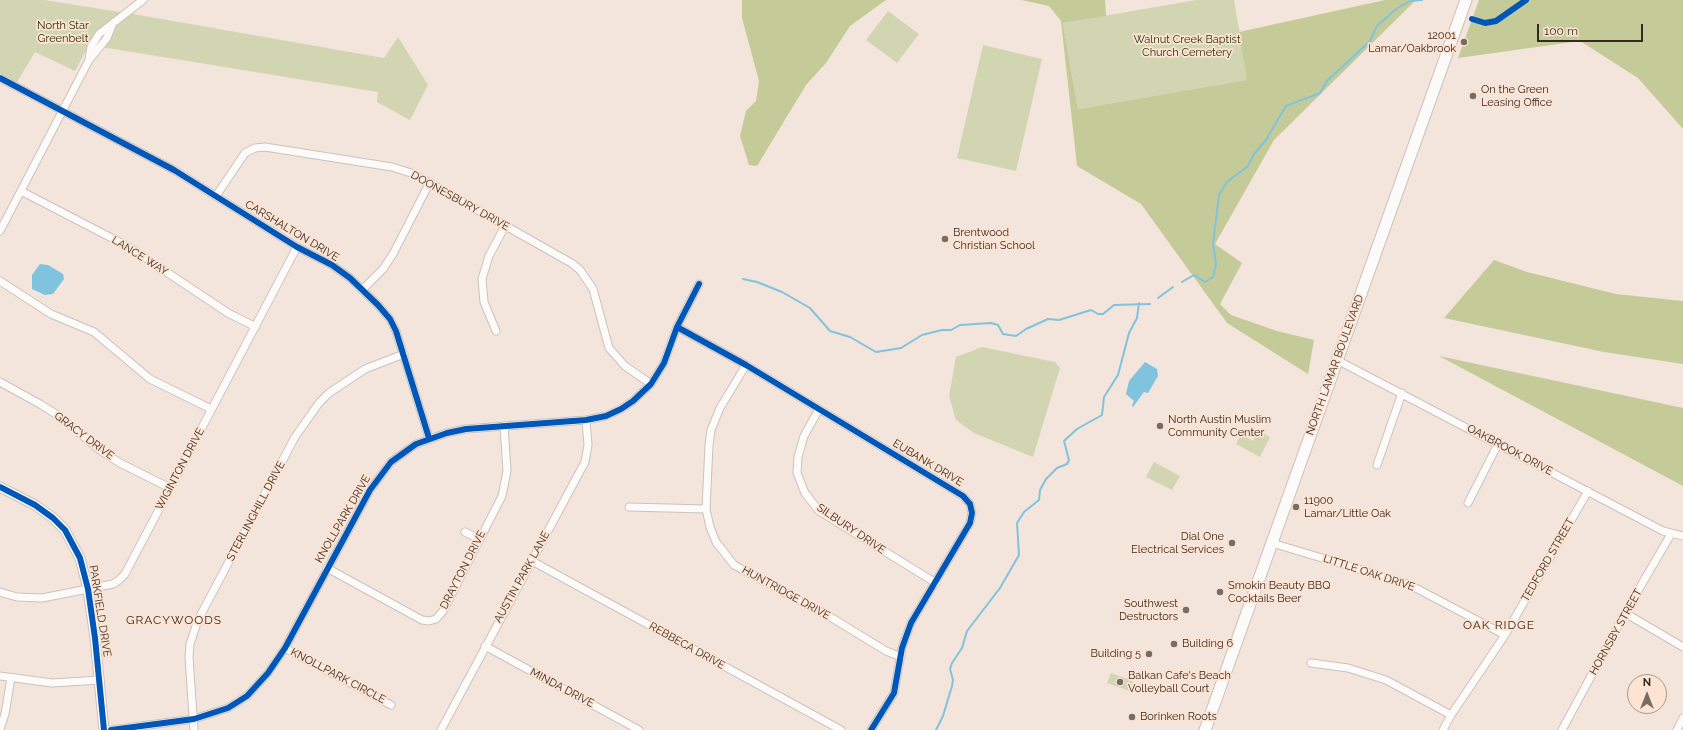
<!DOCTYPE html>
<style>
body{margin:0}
#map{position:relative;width:1683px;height:730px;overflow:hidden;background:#f3e5db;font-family:Raleway,sans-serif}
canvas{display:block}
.north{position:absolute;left:1627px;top:674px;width:40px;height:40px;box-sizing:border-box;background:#fde3d1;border:1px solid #ad998c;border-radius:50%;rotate:0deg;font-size:11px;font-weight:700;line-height:16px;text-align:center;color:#352b25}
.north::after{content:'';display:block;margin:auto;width:14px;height:18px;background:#786c65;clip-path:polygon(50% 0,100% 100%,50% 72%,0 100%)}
.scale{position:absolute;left:1537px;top:24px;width:106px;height:18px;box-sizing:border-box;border:2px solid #352b25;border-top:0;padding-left:5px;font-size:12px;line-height:14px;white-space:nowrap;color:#352b25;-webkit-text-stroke:3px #fde3d1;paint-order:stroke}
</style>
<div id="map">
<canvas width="1683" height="730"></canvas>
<div class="north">N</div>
<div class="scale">100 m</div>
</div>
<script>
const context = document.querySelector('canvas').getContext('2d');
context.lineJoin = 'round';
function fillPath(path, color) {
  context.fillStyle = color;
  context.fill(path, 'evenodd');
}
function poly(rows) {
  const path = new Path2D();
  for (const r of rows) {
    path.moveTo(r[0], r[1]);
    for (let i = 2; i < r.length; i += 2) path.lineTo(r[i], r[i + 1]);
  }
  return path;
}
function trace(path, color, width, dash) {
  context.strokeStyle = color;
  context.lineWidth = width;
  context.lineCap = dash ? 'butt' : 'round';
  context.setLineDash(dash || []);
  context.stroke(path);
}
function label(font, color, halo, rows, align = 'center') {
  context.font = font + ' Raleway,sans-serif';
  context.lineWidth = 3.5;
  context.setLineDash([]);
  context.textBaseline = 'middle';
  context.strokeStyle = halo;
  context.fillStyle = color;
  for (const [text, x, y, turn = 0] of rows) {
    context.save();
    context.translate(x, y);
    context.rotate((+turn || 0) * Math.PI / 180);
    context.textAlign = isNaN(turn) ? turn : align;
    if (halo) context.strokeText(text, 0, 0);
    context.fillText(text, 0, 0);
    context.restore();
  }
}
const green = poly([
 [0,0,44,0,139,15,384,58,398,37,428,85,410,120,377,102,378,92,89,45,75,71,35,52,17,82,0,73],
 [1196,0,1234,0,1248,80,1078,109,1063,23],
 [888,11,919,34,897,63,866,40],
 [983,45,1042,59,1016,171,957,158],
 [982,347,1055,362,1060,368,1033,457,974,433,956,420,949,396,956,357],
 [1259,431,1270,437,1260,457,1236,444,1241,434,1253,441],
 [1154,462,1180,476,1172,490,1146,477],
 [1111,673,1133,681,1129,691,1107,683]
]);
const forest = poly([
 [742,0,886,0,850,26,826,63,806,85,757,166,749,165,740,136,746,111,756,101,759,81,742,18],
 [1021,0,1105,0,1106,16,1063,23,1078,109,1247,80,1239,32,1385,0,1416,0,1274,140,1215,244,1242,263,1220,304,1231,315,1277,331,1314,340,1308,374,1227,323,1141,204,1077,166,1061,21,1049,6],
 [1479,0,1683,0,1683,129,1638,78,1580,41,1458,58],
 [1494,260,1527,272,1616,294,1683,301,1683,364,1604,352,1444,318],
 [1439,356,1683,408,1683,486]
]);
const water = poly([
 [40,264,48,265,63,274,64,279,53,294,45,295,32,289,32,275],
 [1145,362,1157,369,1158,376,1148,393,1144,392,1133,407,1132,405,1134,401,1126,394,1129,381]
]);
const stream = poly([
 [743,279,757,282,782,292,810,308,830,331,850,337,876,352,901,348,922,335,942,330,951,330,960,325,991,323,998,325,1003,334,1016,336,1026,329,1048,319,1059,320,1091,310,1098,314,1103,314,1114,305,1150,304],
 [1182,282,1194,275,1205,282,1213,277,1216,264,1213,243,1219,195,1227,182,1248,166,1254,154,1266,140,1286,106,1320,93,1327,81,1370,41,1377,26,1396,9,1410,1,1422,0],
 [1158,298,1173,287],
 [936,730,943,716,952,686,953,680,950,669,952,663,962,648,967,631,1000,588,1019,555,1017,523,1024,512,1039,500,1040,490,1046,479,1057,468,1067,464,1069,460,1064,441,1077,429,1102,415,1104,397,1118,375,1129,333,1137,318,1139,303]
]);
const minor = poly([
 [89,60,91,47,99,34,143,0],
 [0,78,174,170,297,247,332,265,350,278,378,305,390,319,396,331,429,438],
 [21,191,129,247,228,313,256,327],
 [216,196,245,153,255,148,265,147,392,167,414,174,573,264,580,270,593,289,609,348,625,366,651,384],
 [0,231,89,60,107,38,112,25],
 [0,281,51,314,94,332,150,379,211,409],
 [362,290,383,269,393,254,430,182],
 [677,327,746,365,963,496,970,504,972,513,970,523,911,623,902,648,894,693,871,730],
 [496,331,484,302,482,279,489,256,505,226],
 [1337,360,1663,531,1683,536],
 [746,365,720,408,711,430,709,445,706,509,710,527,716,542,734,565,832,618,886,651,901,657],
 [0,382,40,404,59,416,101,451,120,463,170,488],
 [819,409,804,436,798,457,797,473,805,493,819,511,936,583],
 [1377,465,1402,393],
 [1468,503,1498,444],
 [629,507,706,509],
 [465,532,479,539],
 [1272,543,1408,584,1505,635],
 [532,561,841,730],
 [327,568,422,620,429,621,436,619,443,611,502,496,507,471,504,426],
 [0,592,17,597,42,598,113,584,119,580,125,574,297,247],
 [1625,613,1683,647],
 [485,646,639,730],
 [285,648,391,705],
 [1311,663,1348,668,1386,680,1451,715],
 [0,676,52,683,100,680],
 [0,729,5,714,11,678],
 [111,730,194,719,228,708,247,696,268,673,285,648,370,490,391,462,416,444,447,433,466,429,586,420,606,416,621,409,633,401,651,384,664,363,677,327,699,284],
 [194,730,189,657,190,644,198,620,295,437,319,403,329,393,365,369,404,354],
 [441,730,585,462,588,445,586,420],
 [1443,730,1451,715,1505,635,1588,491],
 [1562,730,1625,613,1671,534],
 [1677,730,1683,718]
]);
const tertiary = poly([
 [0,487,35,505,53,518,65,530,80,558,88,589,95,638,104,730]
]);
const primary = poly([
 [1205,730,1466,0]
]);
const cycleway = poly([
 [1472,19,1485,23,1496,21,1526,0],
 [0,78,174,170,297,247,332,265,350,278,378,305,390,319,396,331,429,438],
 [677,327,746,365,963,496,970,504,972,513,970,523,911,623,902,648,894,693,871,730],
 [0,487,35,505,53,518,65,530,80,558,88,589,95,638,104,730],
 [111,730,194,719,228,708,247,696,268,673,285,648,370,490,391,462,416,444,447,433,466,429,586,420,606,416,621,409,633,401,651,384,664,363,677,327,699,284]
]);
const markers = [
 [1464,42,4,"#786c65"],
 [1473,96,4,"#786c65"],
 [945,239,4,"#786c65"],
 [1160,426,4,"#786c65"],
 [1296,507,4,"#786c65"],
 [1232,543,4,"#786c65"],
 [1220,592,4,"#786c65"],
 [1186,610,4,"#786c65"],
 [1174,644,4,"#786c65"],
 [1149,654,4,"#786c65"],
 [1120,682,4,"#786c65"],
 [1132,717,4,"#786c65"]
];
const parkNames = [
 ["North Star",63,26],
 ["Greenbelt",63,39],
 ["Walnut Creek Baptist",1187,40],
 ["Church Cemetery",1187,53]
];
const poiNames = [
 ["12001",1456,36,"right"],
 ["Lamar/Oakbrook",1456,49,"right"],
 ["On the Green",1481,90],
 ["Leasing Office",1481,103],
 ["Brentwood",953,233],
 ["Christian School",953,246],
 ["North Austin Muslim",1168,420],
 ["Community Center",1168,433],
 ["11900",1304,501],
 ["Lamar/Little Oak",1304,514],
 ["Dial One",1224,537,"right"],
 ["Electrical Services",1224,550,"right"],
 ["Smokin Beauty BBQ",1228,586],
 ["Cocktails Beer",1228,599],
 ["Southwest",1178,604,"right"],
 ["Destructors",1178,617,"right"],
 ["Building 6",1182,644],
 ["Building 5",1141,654,"right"],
 ["Balkan Cafe's Beach",1128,676],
 ["Volleyball Court",1128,689],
 ["Borinken Roots",1140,717]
];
const streetNames = [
 ["DOONESBURY DRIVE",460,201,29],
 ["CARSHALTON DRIVE",292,231,31],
 ["LANCE WAY",140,256,32],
 ["NORTH LAMAR BOULEVARD",1335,365,-70],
 ["GRACY DRIVE",84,436,37],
 ["OAKBROOK DRIVE",1510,450,28],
 ["EUBANK DRIVE",928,463,31],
 ["WIGINTON DRIVE",180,469,-62],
 ["STERLINGHILL DRIVE",256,511,-62],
 ["KNOLLPARK DRIVE",343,519,-60],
 ["SILBURY DRIVE",851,529,34],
 ["TEDFORD STREET",1548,560,-60],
 ["DRAYTON DRIVE",463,570,-63],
 ["LITTLE OAK DRIVE",1369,573,18],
 ["AUSTIN PARK LANE",522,577,-61],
 ["HUNTRIDGE DRIVE",786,593,29],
 ["PARKFIELD DRIVE",100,611,81],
 ["HORNSBY STREET",1616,632,-61],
 ["REBBECA DRIVE",687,646,29],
 ["KNOLLPARK CIRCLE",338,676,28],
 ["MINDA DRIVE",562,688,28]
];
const neighbourhoodNames = [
 ["GRACYWOODS",174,620],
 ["OAK RIDGE",1499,625]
];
fillPath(green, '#d1d5b2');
fillPath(forest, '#c4cb99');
fillPath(water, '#80c3de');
trace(stream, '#80c3de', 2);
trace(minor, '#ccc2ba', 9);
trace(tertiary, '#ccc2ba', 11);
trace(primary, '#ccc2ba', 13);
trace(minor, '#fdfbfa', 7);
trace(tertiary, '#fdfbfa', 9);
trace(primary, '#fdfbfa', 11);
trace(cycleway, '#0057b8', 6);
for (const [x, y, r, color] of markers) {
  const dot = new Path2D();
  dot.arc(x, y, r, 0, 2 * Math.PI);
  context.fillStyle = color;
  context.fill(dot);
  trace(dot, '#fde3d1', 1.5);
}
label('11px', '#28310e', '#fde3d1', parkNames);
label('11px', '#352b25', '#fde3d1', poiNames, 'left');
label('11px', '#352b25', '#fde3d1', streetNames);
context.letterSpacing = '1px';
label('12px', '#352b25', '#fde3d1', neighbourhoodNames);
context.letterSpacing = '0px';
</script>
